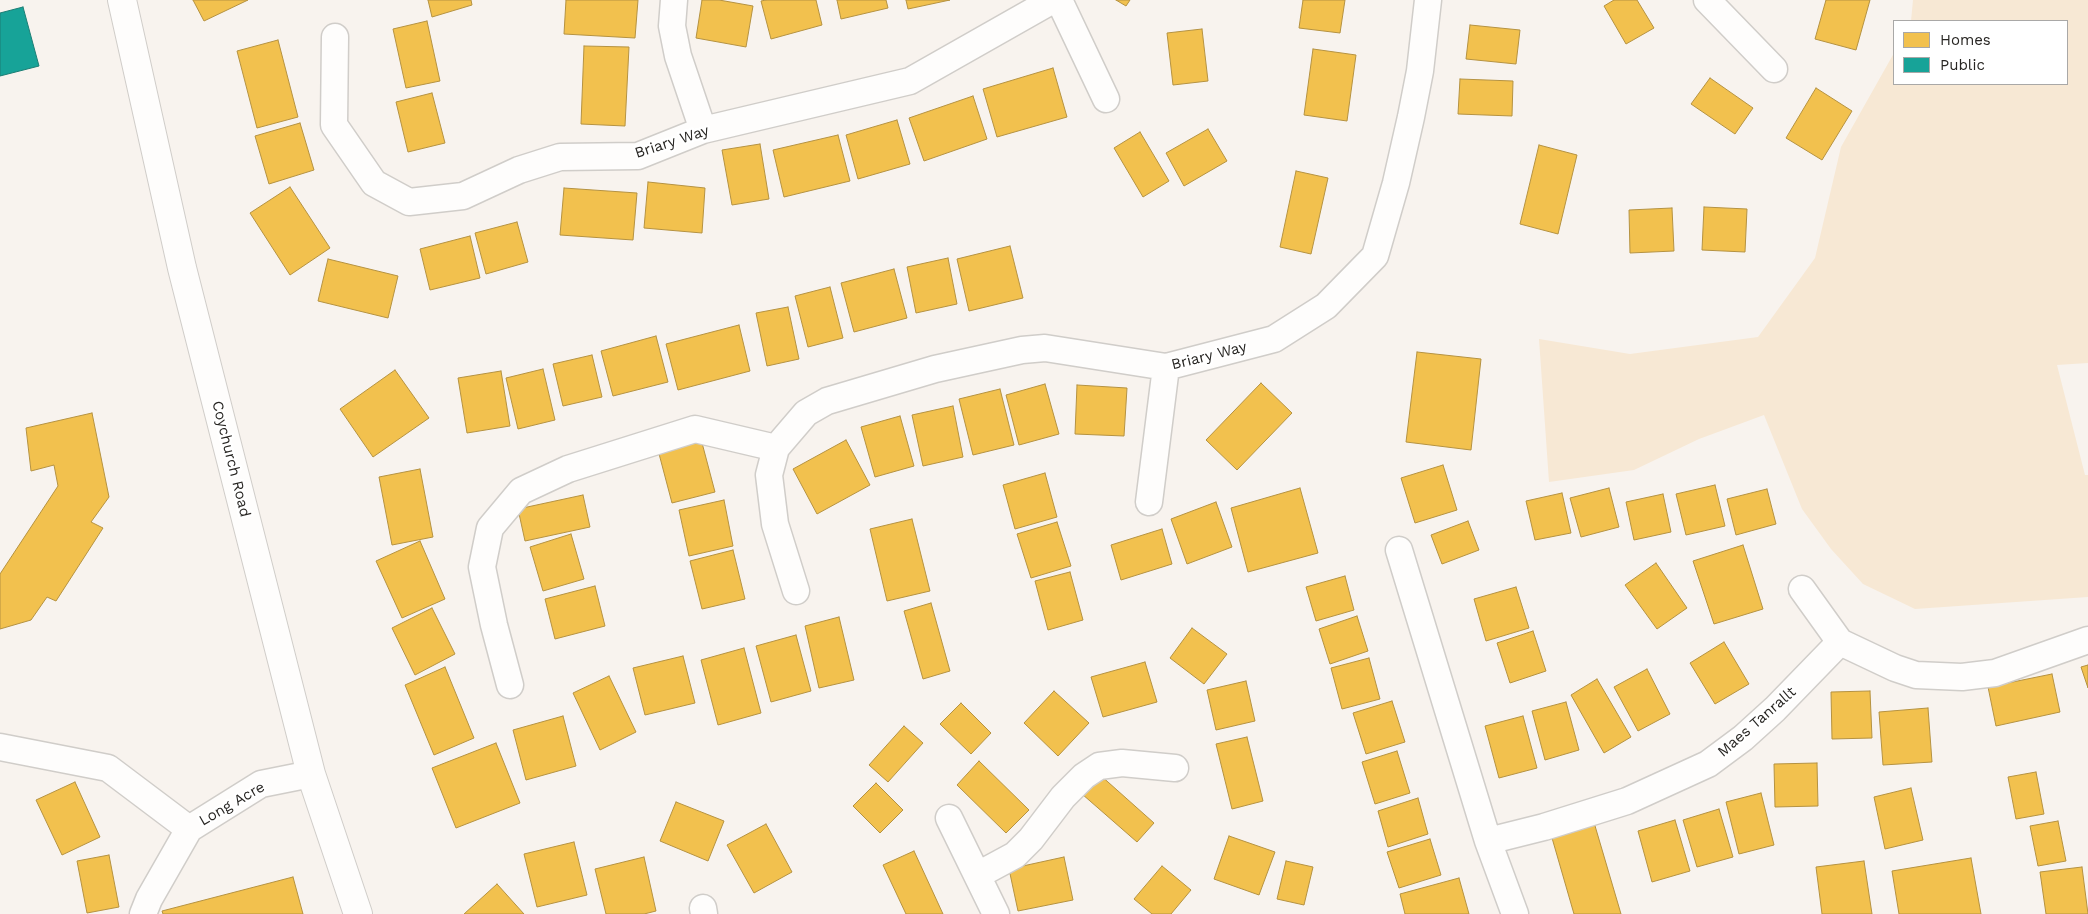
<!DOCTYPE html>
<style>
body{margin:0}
#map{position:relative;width:2088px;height:914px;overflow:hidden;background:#f8f3ee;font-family:"Work Sans",sans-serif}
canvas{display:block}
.legend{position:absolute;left:1893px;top:20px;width:175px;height:65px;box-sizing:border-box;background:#fff;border:1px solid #a9a8a7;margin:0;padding:6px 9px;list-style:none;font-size:15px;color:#282623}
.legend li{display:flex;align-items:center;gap:10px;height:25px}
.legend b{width:25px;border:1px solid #a9a8a7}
</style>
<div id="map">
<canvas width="2088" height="914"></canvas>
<ul class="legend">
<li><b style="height:14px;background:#f2c14e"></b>Homes</li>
<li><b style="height:14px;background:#17a398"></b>Public</li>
</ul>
</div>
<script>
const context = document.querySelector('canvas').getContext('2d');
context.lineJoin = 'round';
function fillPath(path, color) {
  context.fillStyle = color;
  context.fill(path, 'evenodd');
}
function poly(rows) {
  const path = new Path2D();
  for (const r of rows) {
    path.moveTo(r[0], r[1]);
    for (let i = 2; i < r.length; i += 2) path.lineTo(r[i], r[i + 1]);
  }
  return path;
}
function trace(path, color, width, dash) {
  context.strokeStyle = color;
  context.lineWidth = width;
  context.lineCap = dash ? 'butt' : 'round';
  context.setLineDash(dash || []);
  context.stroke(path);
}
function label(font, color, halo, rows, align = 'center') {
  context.font = font + ' "Work Sans",sans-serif';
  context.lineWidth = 5;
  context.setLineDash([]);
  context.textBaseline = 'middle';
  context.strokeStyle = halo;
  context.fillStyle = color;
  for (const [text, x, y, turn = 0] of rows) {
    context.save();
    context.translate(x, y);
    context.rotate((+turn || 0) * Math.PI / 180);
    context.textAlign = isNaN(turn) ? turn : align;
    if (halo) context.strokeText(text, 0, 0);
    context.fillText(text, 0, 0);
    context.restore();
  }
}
const green = poly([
 [1913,0,2088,0,2088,363,2057,365,2085,475,2088,475,2088,597,1915,609,1863,584,1831,549,1802,509,1764,415,1699,439,1634,470,1549,482,1539,339,1630,354,1758,337,1815,258,1841,147,1894,53,1894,84,2067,84,2067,21,1911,21]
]);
const homes = poly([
 [193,0,248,0,204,21,193,0],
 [428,0,471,0,472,5,432,17,428,0],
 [566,0,638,0,635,38,564,34,566,0],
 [702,0,719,0,753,6,746,47,696,38,702,0],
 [766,0,816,0,822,25,771,39,761,1,766,0],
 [837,0,886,0,888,8,841,19,837,0],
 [906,0,950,0,908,9,906,0],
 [1116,0,1130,0,1126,6,1116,0],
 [1303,0,1345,0,1340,33,1299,28,1303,0],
 [1614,0,1637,0,1654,28,1626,44,1604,6,1614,0],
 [1826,0,1870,0,1856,50,1815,39,1826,0],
 [427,21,440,81,406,88,393,29,427,21],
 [1470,25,1520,30,1516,64,1466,59,1470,25],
 [1202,29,1208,81,1173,85,1167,33,1202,29],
 [278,40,298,117,257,128,237,51,278,40],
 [584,46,629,47,625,126,581,124,584,46],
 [1313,49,1356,55,1347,121,1304,115,1313,49],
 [1053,68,1067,117,997,137,983,89,1053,68],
 [1710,78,1753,108,1735,134,1691,104,1710,78],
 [1460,79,1513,81,1512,116,1458,114,1460,79],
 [1816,88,1852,111,1822,160,1786,138,1816,88],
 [432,93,445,143,408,152,396,102,432,93],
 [973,96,987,139,924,161,909,118,973,96],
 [897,120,910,164,858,179,846,135,897,120],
 [300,123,314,170,269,184,255,136,300,123],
 [1208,129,1227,161,1184,186,1166,153,1208,129],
 [1140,132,1169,181,1143,197,1114,148,1140,132],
 [838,135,850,181,784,197,773,150,838,135],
 [760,144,769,199,732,205,722,150,760,144],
 [1539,145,1577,155,1558,234,1520,224,1539,145],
 [1296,171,1328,178,1311,254,1280,247,1296,171],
 [648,182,705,188,702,233,644,228,648,182],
 [290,187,330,248,290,275,250,213,290,187],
 [564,188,637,193,633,240,560,235,564,188],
 [1704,207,1747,209,1745,252,1702,250,1704,207],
 [1672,208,1674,251,1630,253,1629,210,1672,208],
 [517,222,528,262,486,274,475,233,517,222],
 [470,236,480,278,430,290,420,249,470,236],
 [1010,246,1023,298,969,311,957,259,1010,246],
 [948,258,957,304,916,313,907,267,948,258],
 [328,259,398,276,388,318,318,301,328,259],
 [894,269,907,318,854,332,841,283,894,269],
 [830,287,843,338,808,347,795,296,830,287],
 [788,307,799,359,767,366,756,313,788,307],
 [739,325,750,371,678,390,666,344,739,325],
 [656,336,668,382,613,396,601,351,656,336],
 [1417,352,1481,359,1471,450,1406,442,1417,352],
 [592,355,602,397,563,406,553,364,592,355],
 [543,369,555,420,518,429,506,378,543,369],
 [395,370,429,418,373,457,340,409,395,370],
 [501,371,510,426,467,433,458,378,501,371],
 [1261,383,1292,413,1237,470,1206,440,1261,383],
 [1045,384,1059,434,1019,445,1006,395,1045,384],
 [1077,385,1127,388,1124,436,1075,434,1077,385],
 [1000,389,1014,445,973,455,959,399,1000,389],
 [953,406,963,457,923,466,912,415,953,406],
 [92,413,109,497,91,522,103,528,56,601,47,597,31,620,0,629,0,574,58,486,54,465,31,471,26,428,92,413],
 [900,416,914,466,875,477,861,427,900,416],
 [701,439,715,492,672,503,658,450,701,439],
 [846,440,870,485,817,514,793,469,846,440],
 [1443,465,1457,510,1415,523,1401,478,1443,465],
 [420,469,433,537,392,545,379,477,420,469],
 [1045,473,1057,517,1015,529,1003,485,1045,473],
 [1715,485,1725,526,1686,535,1676,494,1715,485],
 [1300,488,1318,553,1248,572,1231,508,1300,488],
 [1609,488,1619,527,1581,537,1570,498,1609,488],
 [1767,489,1776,524,1736,535,1727,499,1767,489],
 [1562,493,1571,533,1535,540,1526,501,1562,493],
 [1663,494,1671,532,1634,540,1626,502,1663,494],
 [583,495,590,527,525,541,518,509,583,495],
 [724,500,733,546,689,556,679,510,724,500],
 [1216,502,1232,547,1187,564,1171,519,1216,502],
 [912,519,930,591,887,601,870,529,912,519],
 [1468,521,1479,550,1442,564,1431,535,1468,521],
 [1057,522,1071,566,1031,578,1017,534,1057,522],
 [1162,529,1172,564,1121,580,1111,545,1162,529],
 [571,534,584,579,543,591,530,547,571,534],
 [420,541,445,599,402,618,376,561,420,541],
 [1743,545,1763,609,1714,624,1693,561,1743,545],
 [733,550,745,599,702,609,690,561,733,550],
 [1656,563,1687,608,1657,629,1625,585,1656,563],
 [1070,572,1083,620,1048,630,1035,581,1070,572],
 [1345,576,1354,610,1316,621,1306,587,1345,576],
 [595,586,605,626,555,639,545,599,595,586],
 [1516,587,1529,628,1486,641,1474,599,1516,587],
 [931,603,950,671,923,679,904,611,931,603],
 [432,608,455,654,415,675,392,628,432,608],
 [1357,616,1368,651,1330,664,1319,629,1357,616],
 [839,617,854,680,819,688,805,626,839,617],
 [1192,628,1227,654,1204,684,1170,658,1192,628],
 [1533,631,1546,671,1510,683,1497,643,1533,631],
 [796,635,811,691,771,702,756,646,796,635],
 [1724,642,1749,684,1715,704,1690,663,1724,642],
 [744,648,761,713,718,725,701,660,744,648],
 [683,656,695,703,645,715,633,668,683,656],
 [1369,658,1380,699,1342,709,1331,668,1369,658],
 [1145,662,1157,702,1103,717,1091,677,1145,662],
 [2088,665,2088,688,2081,667,2088,665],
 [445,667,474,738,434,755,405,685,445,667],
 [1647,669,1670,714,1638,731,1614,687,1647,669],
 [2052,674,2060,712,1996,726,1988,687,2052,674],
 [609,676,636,732,600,750,573,693,609,676],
 [1597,679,1631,737,1604,753,1571,695,1597,679],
 [1246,681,1255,721,1216,730,1207,690,1246,681],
 [1054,691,1089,723,1058,756,1024,723,1054,691],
 [1870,691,1872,738,1832,739,1831,692,1870,691],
 [1392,701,1405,742,1366,754,1353,713,1392,701],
 [1566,702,1579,750,1545,760,1532,711,1566,702],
 [961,703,991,733,971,754,940,724,961,703],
 [1928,708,1932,762,1883,765,1879,712,1928,708],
 [563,716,576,766,526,780,513,730,563,716],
 [1523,716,1537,768,1499,778,1485,726,1523,716],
 [904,726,923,743,888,782,869,765,904,726],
 [1247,737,1263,801,1232,809,1216,744,1247,737],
 [496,743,520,803,456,828,432,768,496,743],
 [1397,751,1410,793,1375,804,1362,762,1397,751],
 [979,761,1029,810,1006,833,957,785,979,761],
 [1817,763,1818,806,1775,807,1774,764,1817,763],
 [2036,772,2044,814,2016,819,2008,777,2036,772],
 [1099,774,1154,823,1137,842,1082,794,1099,774],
 [75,782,100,837,62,855,36,800,75,782],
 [876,783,903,810,880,833,853,806,876,783],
 [1911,788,1923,840,1885,849,1874,797,1911,788],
 [1761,793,1774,845,1739,854,1726,802,1761,793],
 [1418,798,1428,834,1388,847,1378,811,1418,798],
 [676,802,724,821,708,861,660,841,676,802],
 [1719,809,1733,857,1697,867,1683,820,1719,809],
 [1593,819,1621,914,1574,914,1550,831,1593,819],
 [1675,820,1690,871,1652,882,1638,831,1675,820],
 [2058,821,2066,861,2038,866,2030,826,2058,821],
 [766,824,792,872,754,893,727,845,766,824],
 [1229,836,1275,852,1259,895,1214,879,1229,836],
 [1430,839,1441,875,1399,888,1387,852,1430,839],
 [574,842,587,895,537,907,524,854,574,842],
 [914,851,943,914,906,914,883,865,914,851],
 [109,855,119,907,87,913,77,861,109,855],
 [644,857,656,911,644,914,606,914,595,869,644,857],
 [1064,857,1073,900,1018,911,1009,869,1064,857],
 [1971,858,1981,914,1899,914,1892,871,1971,858],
 [1286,861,1313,867,1304,905,1277,899,1286,861],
 [1864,861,1872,914,1822,914,1816,867,1864,861],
 [1162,866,1191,890,1171,914,1152,914,1134,899,1162,866],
 [2082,867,2088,914,2046,914,2040,872,2082,867],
 [293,877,303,914,163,914,162,911,293,877],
 [1459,878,1469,914,1405,914,1400,894,1459,878],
 [497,884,524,914,464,914,497,884]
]);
const public = poly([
 [23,7,39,66,0,76,0,13,23,7]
]);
const minor = poly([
 [674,0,672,26,678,56,703,130],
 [1059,0,1106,99],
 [1707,0,1774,69],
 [335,37,334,125,374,183,409,202,463,196,519,170,560,157,638,156,703,130,910,81,1053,0],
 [1149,502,1166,367],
 [1399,550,1488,841,1515,914],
 [1802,589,1840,642],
 [796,591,775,524,769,475,776,448,806,413,827,401,935,369,1022,350,1045,348,1166,367,1274,339,1326,306,1375,256,1396,183,1411,117,1420,71,1428,0],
 [510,685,494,625,482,567,490,528,521,491,568,469,695,429,776,448],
 [0,747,108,768,189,829],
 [949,818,996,914],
 [1488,841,1544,827,1627,801,1708,764,1743,738,1775,709,1840,642,1895,668,1916,675,1962,677,1995,673,2088,640],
 [978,875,1015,855,1031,839,1063,797,1084,776,1099,766,1122,763,1175,768],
 [703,908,704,914],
 [143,914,149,899,189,829,261,784,311,774]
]);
const secondary = poly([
 [122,0,182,268,311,774,358,914]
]);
const streetNames = [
 ["Briary Way",672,142,-18],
 ["Briary Way",1209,356,-14],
 ["Coychurch Road",231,459,76],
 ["Maes Tanrallt",1757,722,-41],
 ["Long Acre",232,804,-30]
];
fillPath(green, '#f7e8d4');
fillPath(homes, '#f2c14e');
trace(homes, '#b59241', 1);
fillPath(public, '#17a398');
trace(public, '#1c7e75', 1);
trace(minor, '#d0cdc9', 29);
trace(secondary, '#d0cdc9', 30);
trace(minor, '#fefdfc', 26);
trace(secondary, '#fefdfc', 28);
label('15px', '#282623', '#fff', streetNames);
</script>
